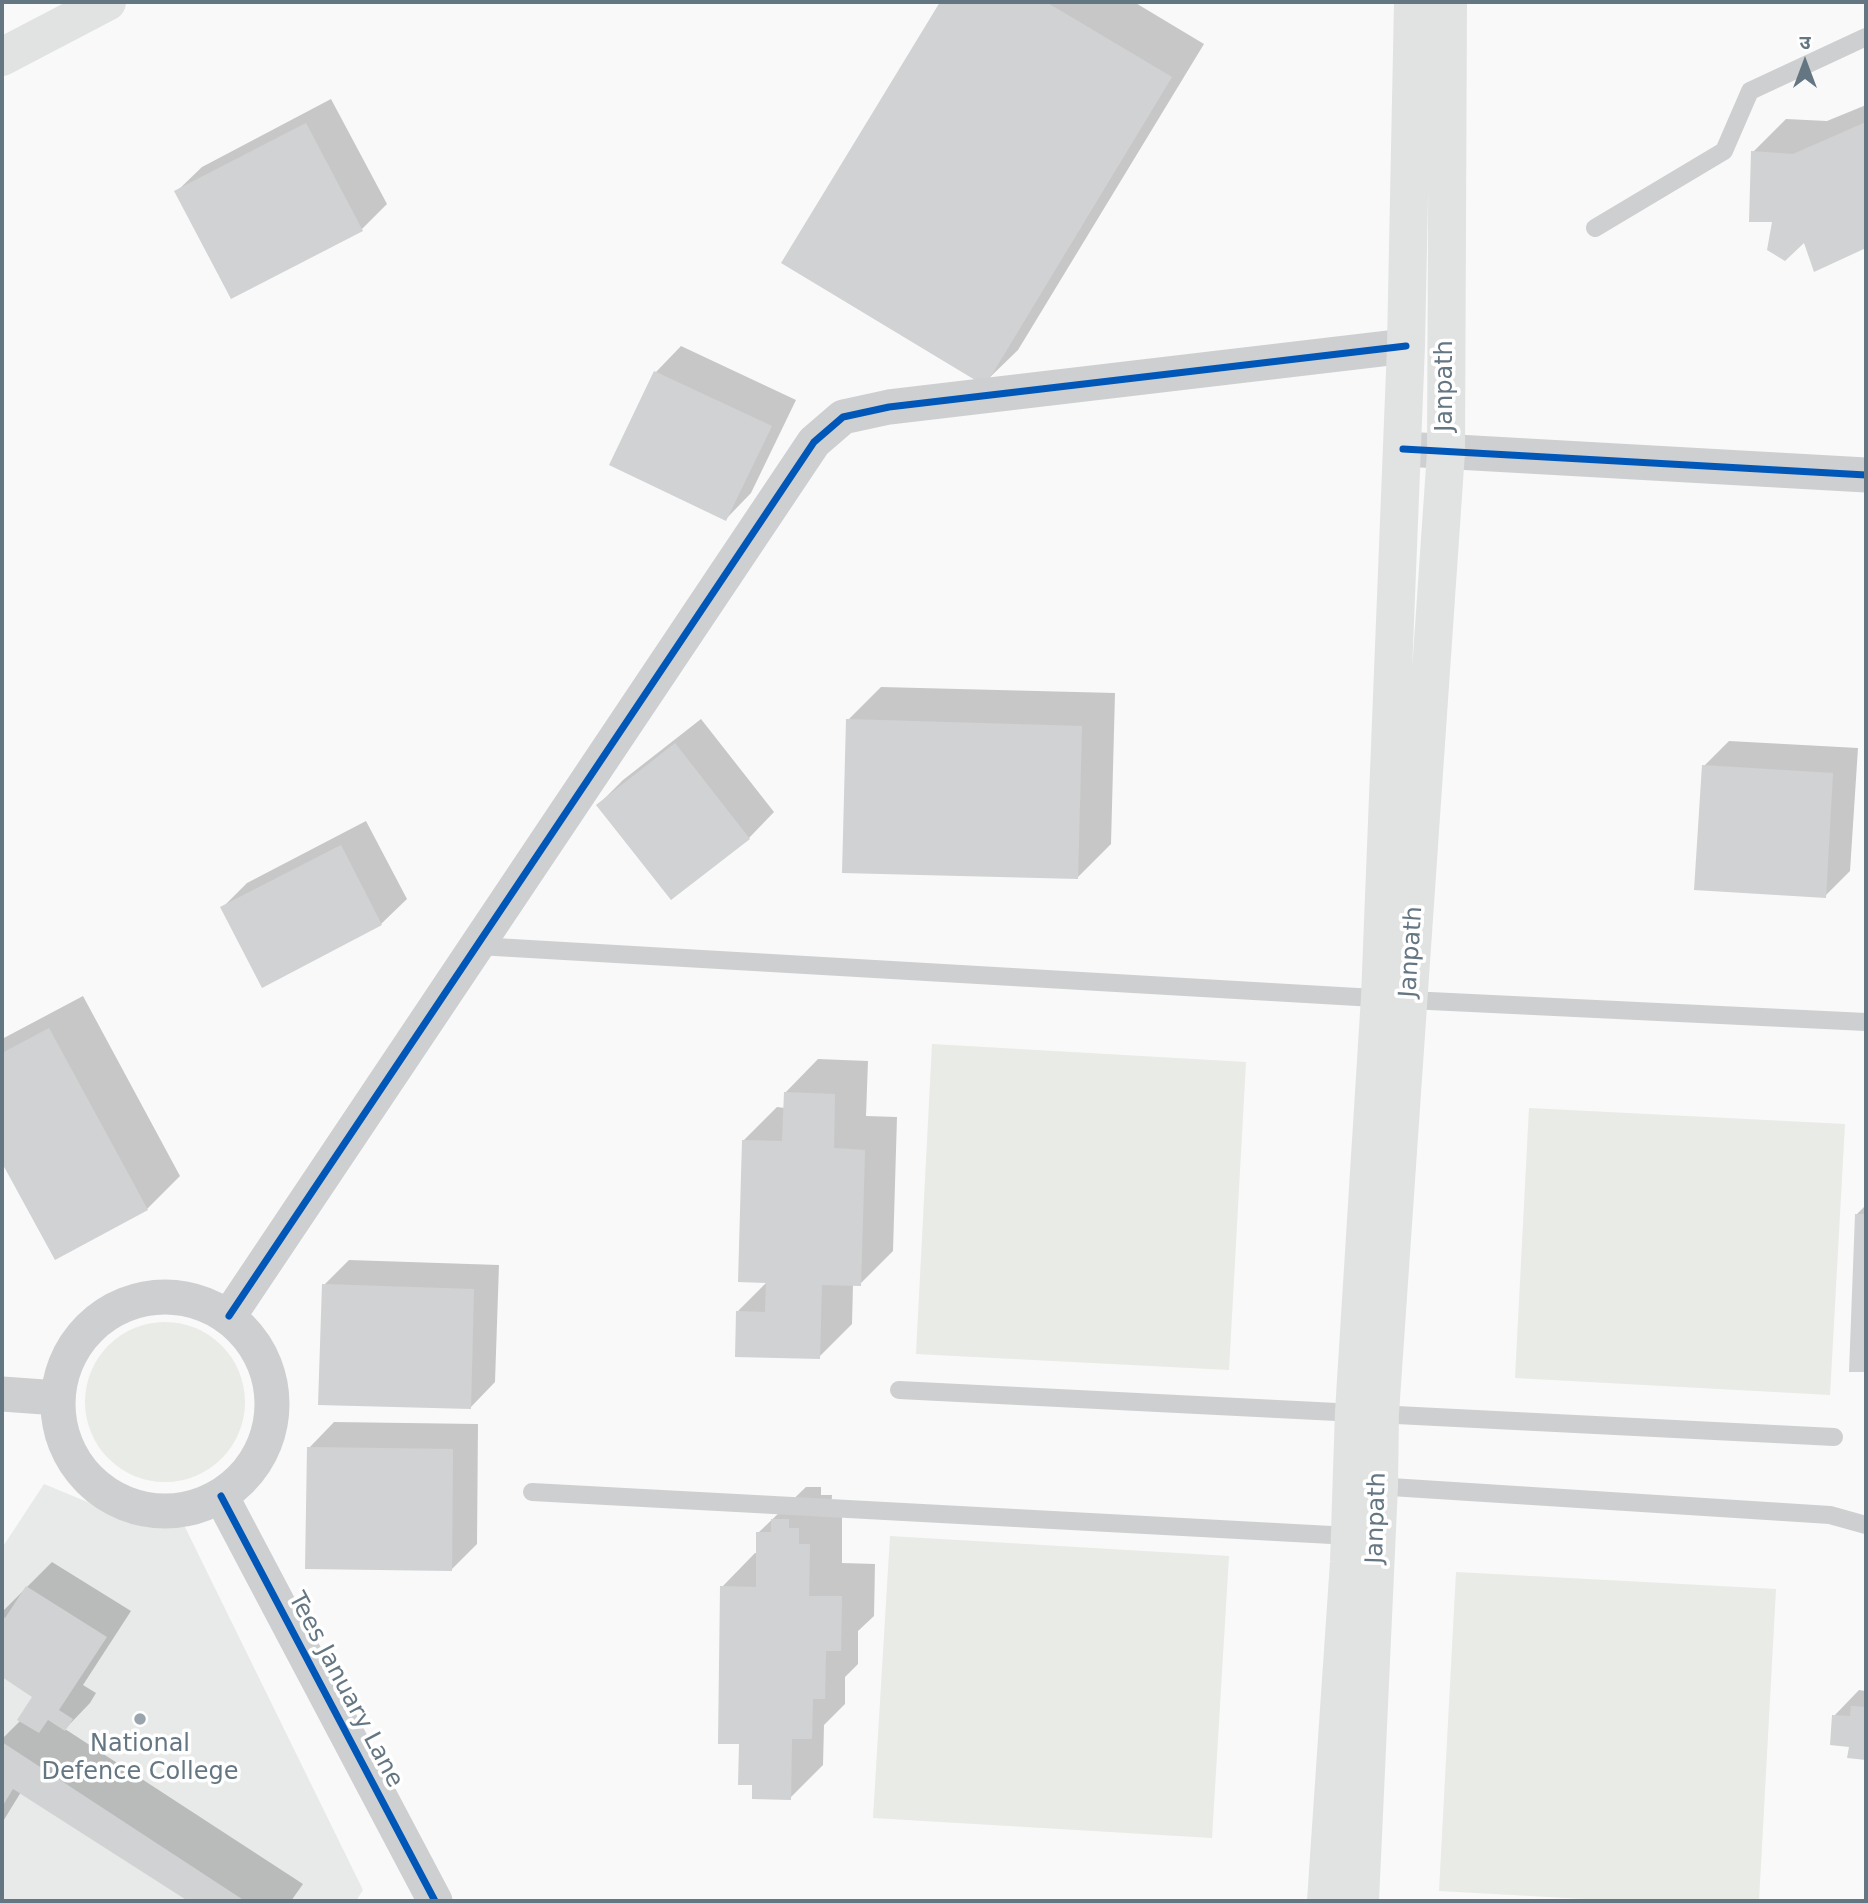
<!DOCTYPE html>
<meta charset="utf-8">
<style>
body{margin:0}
#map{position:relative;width:1868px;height:1903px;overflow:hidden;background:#f9f9f9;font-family:"DejaVu Sans","Noto Sans Devanagari",sans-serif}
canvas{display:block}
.frame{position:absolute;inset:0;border:4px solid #657683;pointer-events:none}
.north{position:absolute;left:1770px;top:28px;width:70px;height:70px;-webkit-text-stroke:5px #fff;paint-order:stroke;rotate:0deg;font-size:19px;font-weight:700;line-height:28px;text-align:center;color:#657683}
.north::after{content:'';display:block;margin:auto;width:24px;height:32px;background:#657683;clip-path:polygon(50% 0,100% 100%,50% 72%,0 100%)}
</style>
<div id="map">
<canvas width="1868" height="1903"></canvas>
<div class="frame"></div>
<div class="north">उ</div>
</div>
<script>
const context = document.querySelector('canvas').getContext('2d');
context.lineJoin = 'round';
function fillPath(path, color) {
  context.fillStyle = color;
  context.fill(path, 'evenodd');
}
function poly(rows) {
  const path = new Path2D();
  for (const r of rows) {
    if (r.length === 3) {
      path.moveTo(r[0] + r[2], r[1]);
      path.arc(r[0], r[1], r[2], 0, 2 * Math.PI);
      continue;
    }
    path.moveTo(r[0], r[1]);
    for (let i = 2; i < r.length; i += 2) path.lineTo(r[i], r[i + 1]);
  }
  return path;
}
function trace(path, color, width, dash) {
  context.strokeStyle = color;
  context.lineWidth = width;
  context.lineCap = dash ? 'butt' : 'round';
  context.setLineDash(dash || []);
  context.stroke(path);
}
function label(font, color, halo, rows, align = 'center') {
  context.font = font + ' "DejaVu Sans",sans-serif';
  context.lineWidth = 7;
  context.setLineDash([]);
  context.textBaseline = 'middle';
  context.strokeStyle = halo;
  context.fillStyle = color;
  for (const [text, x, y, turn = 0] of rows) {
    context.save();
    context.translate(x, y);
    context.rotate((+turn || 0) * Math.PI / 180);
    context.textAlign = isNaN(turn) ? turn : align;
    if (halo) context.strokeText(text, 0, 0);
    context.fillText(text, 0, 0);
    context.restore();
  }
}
const built = poly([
 [44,1484,119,1515,185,1527,363,1890,356,1901,2,1901,2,1548]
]);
const green = poly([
 [932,1044,1246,1062,1229,1370,916,1354],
 [1529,1108,1845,1124,1830,1395,1515,1378],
 [165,1402,80],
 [890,1536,1229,1556,1212,1838,873,1818],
 [1456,1572,1776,1589,1759,1901,1621,1901,1439,1891]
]);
const shadow = poly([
 [942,2,1134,2,1204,44,1018,350,984,383,784,263],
 [331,99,387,204,362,229,176,192,202,167],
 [1866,105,1866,246,1815,270,1805,240,1774,221,1753,152,1786,119,1827,121],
 [681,346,796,400,751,493,726,519,611,465,656,372],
 [881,687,1115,693,1111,844,1078,877,848,720],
 [701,719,774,812,749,838,598,805,623,780],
 [1729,741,1858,748,1850,871,1825,896,1704,766],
 [366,821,407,899,381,924,262,985,222,908,247,883],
 [83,996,180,1176,147,1209,55,1258,2,1159,2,1039],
 [818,1059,868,1061,866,1116,897,1117,893,1251,860,1284,853,1284,852,1324,819,1357,738,1311,768,1281,743,1141,777,1107,785,1108,785,1093],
 [1866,1205,1866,1371,1850,1370,1857,1214],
 [349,1260,499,1265,495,1382,470,1408,324,1285],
 [334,1422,478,1424,477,1544,451,1570,309,1448],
 [806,1487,821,1487,821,1495,832,1495,831,1511,842,1511,842,1563,875,1564,874,1616,858,1631,858,1664,845,1677,845,1704,824,1725,823,1765,790,1798,754,1784,741,1742,722,1587,755,1553,758,1553,758,1533],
 [52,1562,131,1611,83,1685,96,1693,90,1703,65,1729,303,1884,291,1901,191,1901,21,1792,2,1823,2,1739,21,1720,35,1696,2,1675,2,1612],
 [1859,1690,1866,1691,1866,1758,1849,1757,1850,1745,1834,1716]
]);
const building = poly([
 [940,2,1046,2,1172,77,985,386,781,263],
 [1866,122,1866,248,1814,272,1804,243,1785,261,1767,250,1772,222,1749,222,1751,151,1793,154],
 [306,123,363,231,231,299,174,191],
 [654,371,772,426,726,521,609,465],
 [846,719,1082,726,1078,879,842,873],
 [675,743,750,839,671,900,596,805],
 [1702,765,1833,773,1826,898,1694,890],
 [341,845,382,925,262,988,220,907],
 [49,1028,148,1210,55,1260,2,1163,2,1053],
 [784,1092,835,1094,834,1148,865,1150,861,1286,822,1285,820,1359,735,1357,736,1311,765,1312,766,1283,738,1282,742,1140,782,1141],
 [1855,1214,1866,1214,1866,1372,1849,1372],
 [322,1284,474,1289,471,1409,318,1405],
 [307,1447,453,1449,452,1571,305,1569],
 [771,1519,789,1519,789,1528,799,1528,799,1544,810,1544,809,1596,842,1596,841,1651,826,1651,825,1699,813,1699,812,1739,792,1739,791,1800,752,1799,752,1785,738,1785,739,1744,718,1744,720,1586,756,1587,756,1532,771,1532],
 [26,1586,107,1637,59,1710,73,1719,65,1731,48,1720,39,1733,17,1720,32,1697,2,1677,2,1616,5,1618],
 [1851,1706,1866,1707,1866,1760,1847,1758,1849,1747,1830,1745,1832,1715,1850,1716],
 [2,1742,245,1901,188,1901,13,1789,2,1807]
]);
const service = poly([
 [1595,228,1724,151,1750,91,1866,37],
 [478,946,1409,1000,1866,1022],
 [899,1390,1834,1437],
 [1375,1486,1830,1515,1866,1525],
 [532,1492,1350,1536]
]);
const minor = poly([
 [1403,449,1866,475],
 [165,1404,107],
 [229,1316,814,442,843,417,889,407,1406,346],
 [2,1394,58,1398],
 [221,1496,435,1901]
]);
const secondary = poly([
 [2,57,107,2],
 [1326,1901,1349,1562,1354,1412,1380,997,1406,346,1413,2],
 [1360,1901,1379,1486,1380,1413,1446,452,1448,2]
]);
const cycleway = poly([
 [1403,449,1866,475],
 [229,1316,814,442,843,417,889,407,1406,346],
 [221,1496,435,1901]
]);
const markers = [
 [140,1719,7,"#99a4ac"]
];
const streetNames = [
 ["Janpath",1446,386,-90],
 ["Janpath",1412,952,-86],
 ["Janpath",1377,1518,-88],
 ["Tees January Lane",345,1690,62]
];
const poiNames = [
 ["National",140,1745],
 ["Defence College",140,1773]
];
fillPath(built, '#e8e9e9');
fillPath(green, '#e8ebe6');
fillPath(shadow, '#0003');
fillPath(building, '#d0d2d3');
trace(service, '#cecfd0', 18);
trace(minor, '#cecfd0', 35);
trace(secondary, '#e1e2e2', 38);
trace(cycleway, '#0057b8', 7);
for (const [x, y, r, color] of markers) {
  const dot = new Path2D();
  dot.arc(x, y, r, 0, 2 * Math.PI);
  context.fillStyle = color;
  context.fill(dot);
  trace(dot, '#fff', 2.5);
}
label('24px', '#657683', '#fff', streetNames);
label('24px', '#657683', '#fff', poiNames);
</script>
